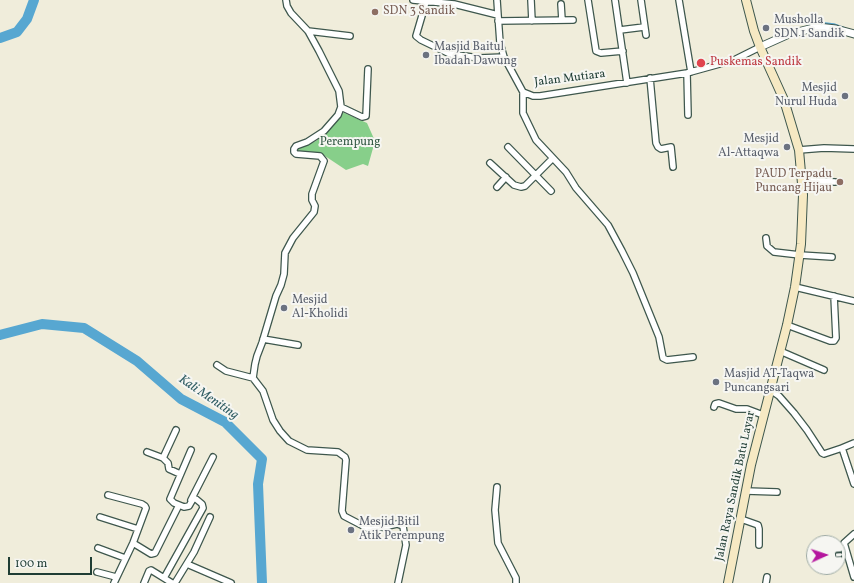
<!DOCTYPE html>
<style>
body{margin:0}
#map{position:relative;width:854px;height:583px;overflow:hidden;background:#f0eddb;font-family:Vollkorn,serif}
canvas{display:block}
.north{position:absolute;left:806px;top:535px;width:40px;height:40px;box-sizing:border-box;background:#f6f6f2;border:1px solid #a0aca6;border-radius:50%;rotate:87deg;font-size:11px;font-weight:700;line-height:16px;text-align:center;color:#1f3d34}
.north::after{content:'';display:block;margin:auto;width:14px;height:18px;background:#b5179e;clip-path:polygon(50% 0,100% 100%,50% 72%,0 100%)}
.scale{position:absolute;left:8px;top:557px;width:84px;height:18px;box-sizing:border-box;border:2px solid #1f3d34;border-top:0;padding-left:5px;font-size:12px;line-height:14px;white-space:nowrap;color:#1f3d34;-webkit-text-stroke:3px #f6f6f2;paint-order:stroke}
</style>
<div id="map">
<canvas width="854" height="583"></canvas>
<div class="north">U</div>
<div class="scale">100 m</div>
</div>
<script>
const context = document.querySelector('canvas').getContext('2d');
context.lineJoin = 'round';
function fillPath(path, color) {
  context.fillStyle = color;
  context.fill(path, 'evenodd');
}
function poly(rows) {
  const path = new Path2D();
  for (const r of rows) {
    path.moveTo(r[0], r[1]);
    for (let i = 2; i < r.length; i += 2) path.lineTo(r[i], r[i + 1]);
  }
  return path;
}
function trace(path, color, width, dash) {
  context.strokeStyle = color;
  context.lineWidth = width;
  context.lineCap = dash ? 'butt' : 'round';
  context.setLineDash(dash || []);
  context.stroke(path);
}
function label(font, color, halo, rows, align = 'center') {
  context.font = font + ' Vollkorn,serif';
  context.lineWidth = 4;
  context.setLineDash([]);
  context.textBaseline = 'middle';
  context.strokeStyle = halo;
  context.fillStyle = color;
  for (const [text, x, y, turn = 0] of rows) {
    context.save();
    context.translate(x, y);
    context.rotate((+turn || 0) * Math.PI / 180);
    context.textAlign = isNaN(turn) ? turn : align;
    if (halo) context.strokeText(text, 0, 0);
    context.fillText(text, 0, 0);
    context.restore();
  }
}
const green = poly([
 [342,112,367,123,375,141,368,166,363,164,346,170,322,154,296,152,296,150,316,141,327,132,337,121]
]);
const stream = poly([
 [806,27,816,22,834,24,845,28]
]);
const river = poly([
 [0,38,17,32,27,19,34,0],
 [0,335,42,324,84,328,137,361,181,399,225,422,262,459,258,484,262,583]
]);
const minor = poly([
 [286,0,287,6,291,13,308,31,319,51,339,91,341,107,338,115,324,131,307,142,296,146,294,149,294,152,296,154,320,156,324,161,312,194,312,200,315,206,314,212,293,238,285,253,284,274,281,285,276,296,262,343,257,356,255,364,253,378,263,391,273,420,280,431,289,441,307,450,338,452,345,457,346,460,342,511,344,516,369,529,374,529,397,524,403,526,406,545,398,583],
 [413,0,454,4,498,15,500,43,504,57,523,92,533,96,540,96,687,73,734,60,760,47],
 [497,0,498,15],
 [531,0,532,21],
 [588,0,596,51,601,53,623,51],
 [615,0,627,83],
 [641,0,646,35],
 [679,0,691,72],
 [426,2,416,36,421,40,450,54,479,58,504,57],
 [561,4,562,20],
 [498,21,573,20],
 [620,30,644,27],
 [308,31,350,36],
 [687,73,688,115],
 [650,78,656,143,658,147,661,149,671,147,673,167],
 [523,92,523,113,536,140,566,172,576,188,608,225,622,251,633,273,659,337,663,358,667,360,693,357],
 [341,107,362,117,366,116,368,69],
 [508,147,551,191],
 [799,150,824,148,854,149],
 [490,163,514,185,521,187,525,186,553,158],
 [802,180,835,182],
 [497,187,506,177],
 [766,238,767,246,774,252,800,255,832,257],
 [795,287,854,301],
 [787,325,830,341,834,341,836,338,834,296],
 [263,339,298,345],
 [780,351,824,370],
 [217,365,226,371,253,378],
 [769,389,779,396,794,413,807,430,822,453,824,454,842,448,854,484],
 [714,407,715,404,719,403,736,409,747,409,763,415],
 [842,448,854,443],
 [147,452,163,458,168,463,169,469,180,474],
 [163,458,176,430],
 [497,487,495,510,498,543,516,578,516,583],
 [746,491,777,492],
 [108,495,142,504,145,506,146,508,133,543,114,583],
 [191,500,213,457],
 [100,517,138,529],
 [741,519,758,525,759,529,759,545],
 [854,534,844,543,854,577],
 [133,543,151,554,155,553,179,505],
 [98,548,125,558],
 [187,564,231,583],
 [97,572,116,577],
 [164,578,203,508,202,504,196,499,193,499,189,506,184,507,174,503,170,499,191,450],
 [144,583,149,571,151,570,172,583],
 [175,583,194,552,210,517],
 [766,583,767,577]
]);
const tertiary = poly([
 [760,47,789,34,818,27,836,29,854,34]
]);
const secondary = poly([
 [728,583,751,465,787,325,795,287,801,244,803,195,799,150,784,100,760,47,754,31,746,0]
]);
const markers = [
 [375,12,4,"#8d6e63"],
 [766,28,4,"#6b7280"],
 [426,55,4,"#6b7280"],
 [701,63,5,"#e0444e"],
 [845,96,4,"#6b7280"],
 [787,147,4,"#6b7280"],
 [840,182,4,"#8d6e63"],
 [284,308,4,"#6b7280"],
 [716,382,4,"#6b7280"],
 [351,530,4,"#6b7280"]
];
const educationNames = [
 ["SDN 3 Sandik",383,12],
 ["PAUD Terpadu",832,175,"right"],
 ["Puncang Hijau",832,189,"right"]
];
const worshipNames = [
 ["Musholla",774,21],
 ["SDN 1 Sandik",774,35],
 ["Masjid Baitul",434,48],
 ["Ibadah Dawung",434,62],
 ["Mesjid",837,89,"right"],
 ["Nurul Huda",837,103,"right"],
 ["Mesjid",779,140,"right"],
 ["Al-Attaqwa",779,154,"right"],
 ["Mesjid",292,301],
 ["Al-Kholidi",292,315],
 ["Masjid AT-Taqwa",724,375],
 ["Puncangsari",724,389],
 ["Mesjid Bitil",359,523],
 ["Atik Perempung",359,537]
];
const healthNames = [
 ["Puskemas Sandik",710,63]
];
const streetNames = [
 ["Jalan Mutiara",570,79,-7],
 ["Jalan Raya Sandik Batu Layar",736,486,-78]
];
const parkNames = [
 ["Perempung",350,143]
];
const waterNames = [
 ["Kali Meniting",208,398,34]
];
fillPath(green, '#87cf8a');
trace(stream, '#57a7d1', 1.5);
trace(river, '#57a7d1', 10);
trace(minor, '#3e574d', 8);
trace(tertiary, '#3e574d', 9);
trace(secondary, '#3e574d', 10);
trace(minor, '#fff', 5.5);
trace(tertiary, '#fff', 7);
trace(secondary, '#f6e9c3', 8);
for (const [x, y, r, color] of markers) {
  const dot = new Path2D();
  dot.arc(x, y, r, 0, 2 * Math.PI);
  context.fillStyle = color;
  context.fill(dot);
  trace(dot, '#f6f6f2', 1.5);
}
label('12px', '#785e54', '#f6f6f2', educationNames, 'left');
label('12px', '#5b616d', '#f6f6f2', worshipNames, 'left');
label('12px', '#be3a42', '#f6f6f2', healthNames, 'left');
label('12px', '#1f3d34', '#f6f6f2', streetNames);
label('12px', '#345a45', '#f6f6f2', parkNames);
label('italic 13px', '#305d63', '#f6f6f2', waterNames);
</script>
